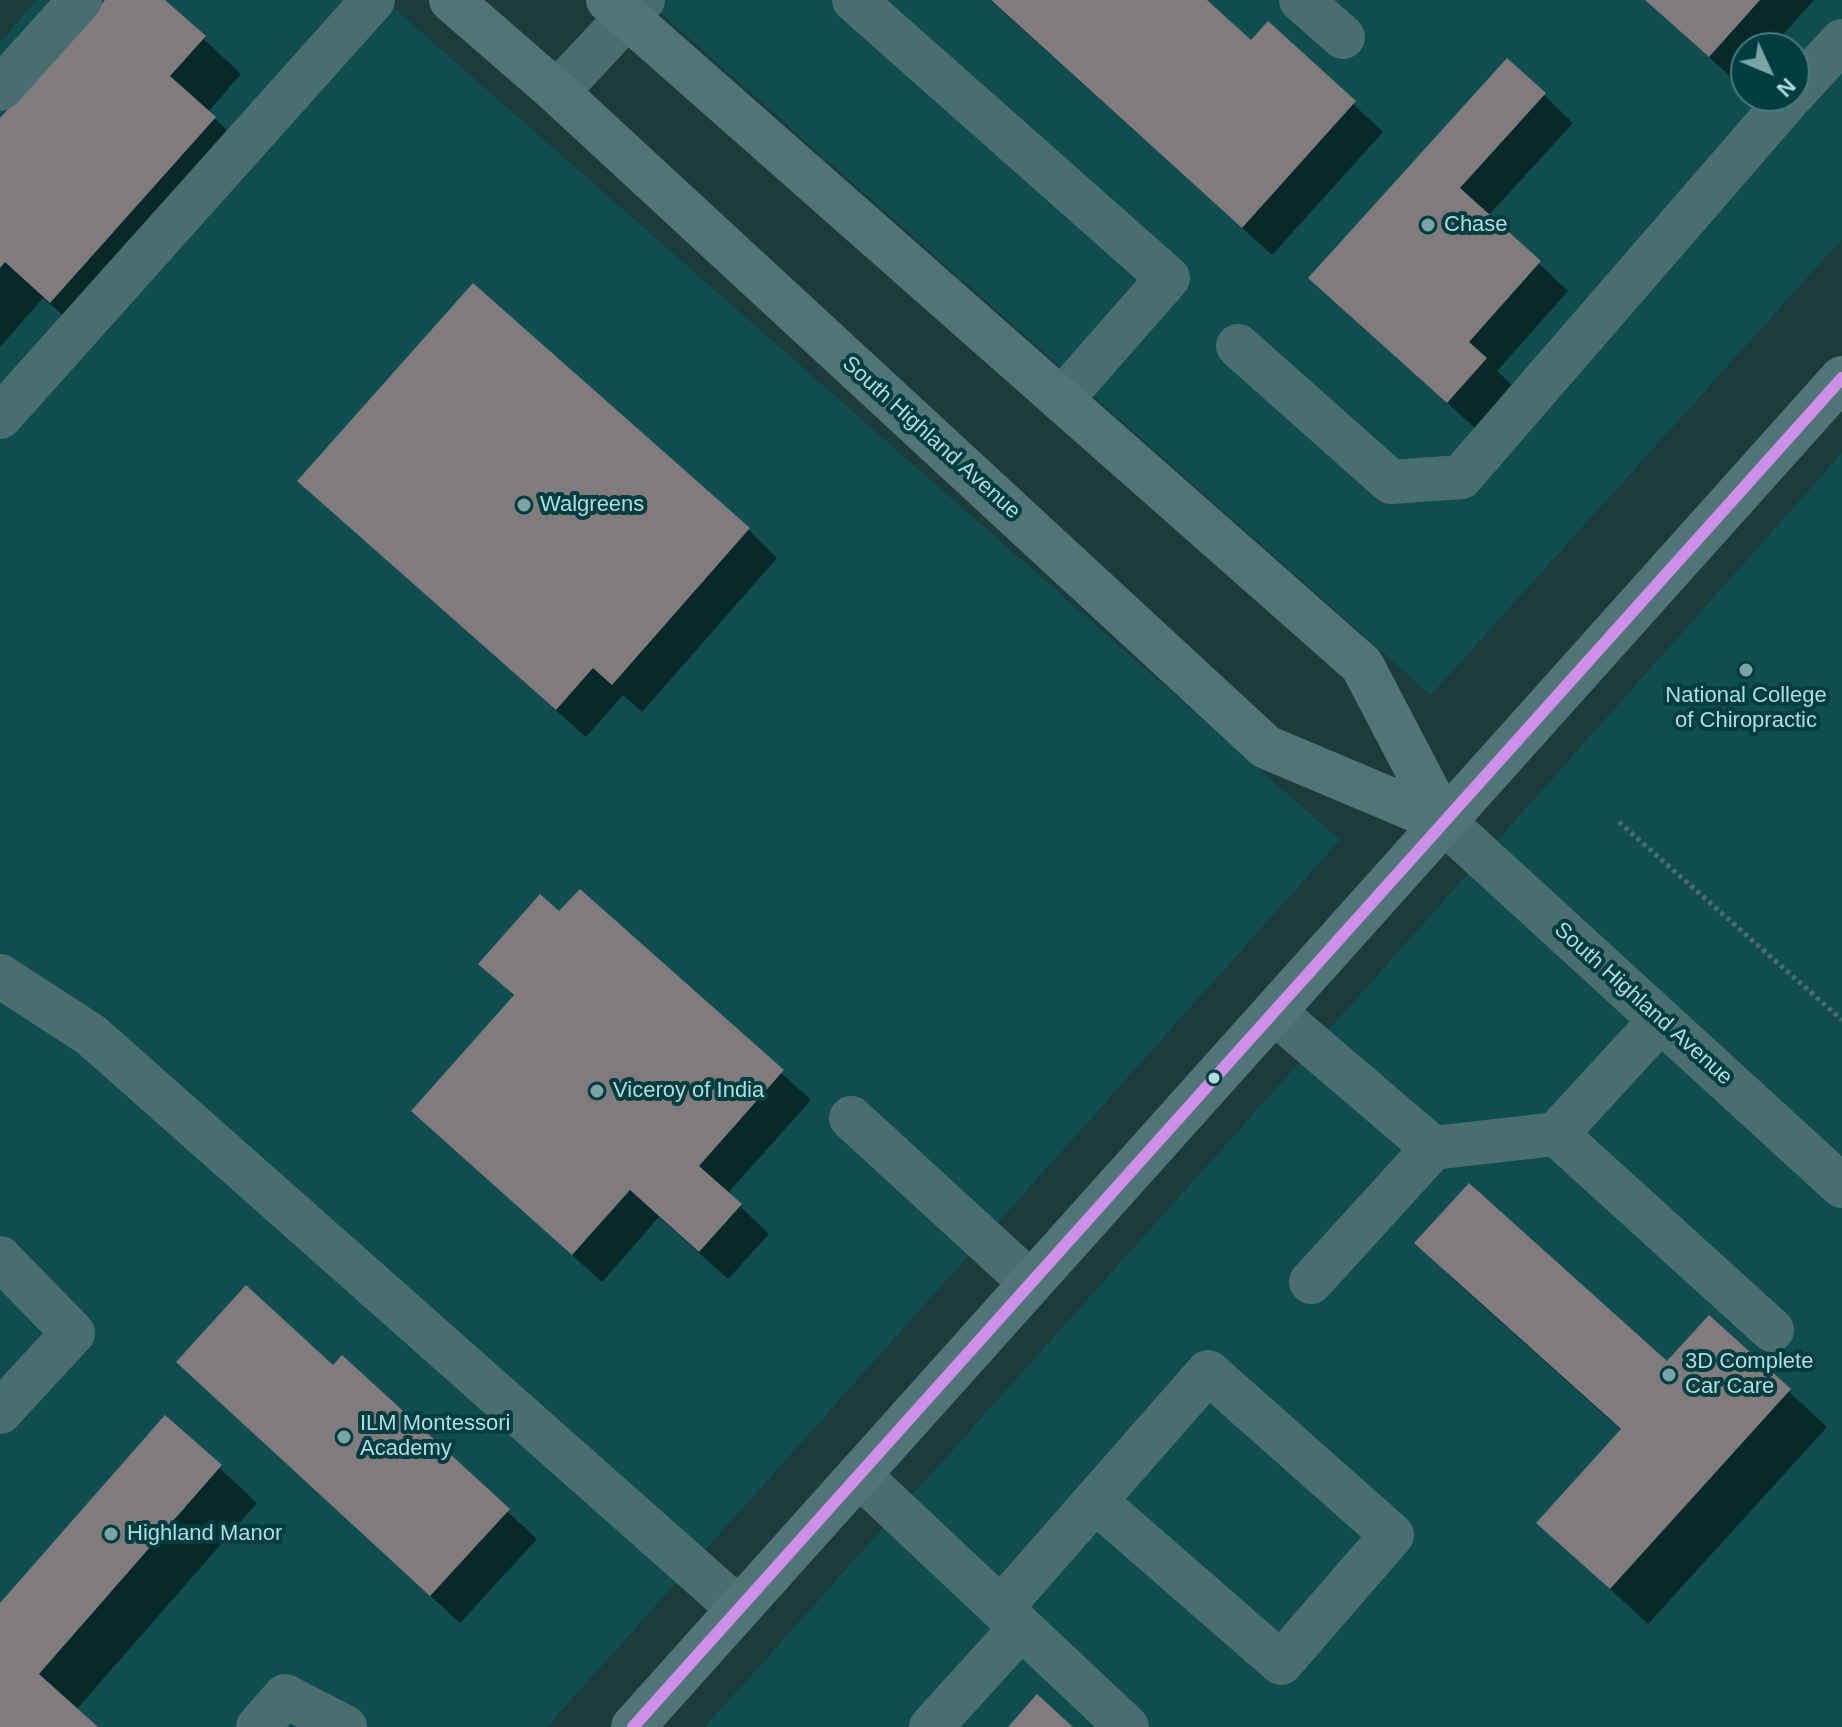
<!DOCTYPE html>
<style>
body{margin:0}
#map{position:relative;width:1842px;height:1727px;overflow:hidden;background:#1b3b3d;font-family:Arial,sans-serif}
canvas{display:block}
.north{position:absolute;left:1730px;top:32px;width:80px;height:80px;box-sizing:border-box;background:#003d3f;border:2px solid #467d7f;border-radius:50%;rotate:134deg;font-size:22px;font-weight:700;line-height:32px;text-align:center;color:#afdcde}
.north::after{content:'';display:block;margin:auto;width:28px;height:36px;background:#7ba4a6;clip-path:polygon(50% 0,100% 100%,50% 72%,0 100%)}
</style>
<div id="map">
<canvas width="1842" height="1727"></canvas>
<div class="north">N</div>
</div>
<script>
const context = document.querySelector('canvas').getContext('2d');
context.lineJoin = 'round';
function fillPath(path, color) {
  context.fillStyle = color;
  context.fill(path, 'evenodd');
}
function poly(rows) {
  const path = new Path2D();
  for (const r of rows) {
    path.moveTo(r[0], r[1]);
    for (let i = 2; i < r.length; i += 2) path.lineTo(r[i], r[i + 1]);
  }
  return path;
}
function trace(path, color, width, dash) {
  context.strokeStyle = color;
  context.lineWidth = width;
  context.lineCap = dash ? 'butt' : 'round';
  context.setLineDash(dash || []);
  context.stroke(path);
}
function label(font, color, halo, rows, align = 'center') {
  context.font = font + ' Arial,sans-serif';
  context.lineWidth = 8;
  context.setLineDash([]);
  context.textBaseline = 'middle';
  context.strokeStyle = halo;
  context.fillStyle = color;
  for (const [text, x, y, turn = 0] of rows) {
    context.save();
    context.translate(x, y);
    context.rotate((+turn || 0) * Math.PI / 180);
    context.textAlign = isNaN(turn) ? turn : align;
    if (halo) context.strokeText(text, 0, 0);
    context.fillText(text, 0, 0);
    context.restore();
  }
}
const built = poly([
 [37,0,385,0,1340,840,547,1727,0,1727,0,42],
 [646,0,1842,0,1842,239,1431,695],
 [1746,48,1794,48,1794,96,1746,96],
 [1842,453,1842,1727,705,1727,1457,886]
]);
const shadow = poly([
 [108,0,162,0,241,74,208,112,243,146,80,330,43,298,0,347,0,122],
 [990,0,1204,0,1251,43,1268,24,1383,132,1272,255],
 [1645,0,1814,0,1771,48,1746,48,1746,76,1739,84],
 [1544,95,1573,123,1488,216,1568,291,1497,371,1515,388,1477,430,1311,278],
 [473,286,749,530,777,558,642,712,623,695,586,737,329,509,300,481],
 [580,891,811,1100,727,1194,769,1234,728,1279,659,1217,602,1282,413,1111,515,997,481,964,560,914],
 [1417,1243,1667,1364,1709,1318,1827,1427,1648,1624,1539,1523,1622,1431,1453,1279],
 [342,1358,537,1539,460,1623,178,1362,333,1367],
 [165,1417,257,1503,76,1710,96,1727,0,1727,0,1606]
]);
const building = poly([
 [105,0,165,0,206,36,170,76,216,117,50,303,5,262,0,268,0,118],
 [991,0,1207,0,1251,40,1268,21,1356,101,1242,228],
 [1645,0,1760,0,1709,57],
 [1507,58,1546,93,1460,188,1541,261,1469,342,1487,358,1447,403,1308,278],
 [473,283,750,528,612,685,593,668,556,710,297,481],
 [580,889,784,1070,699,1166,742,1204,699,1252,630,1190,572,1255,411,1111,514,995,478,964,540,894,559,911],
 [1469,1183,1667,1361,1709,1315,1791,1389,1610,1589,1536,1523,1621,1429,1414,1243],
 [246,1285,333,1365,342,1355,510,1509,430,1596,176,1362],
 [165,1415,222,1465,39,1674,98,1727,0,1727,0,1603],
 [1037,1694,1073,1727,1008,1727]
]);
const path = poly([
 [1619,822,1842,1020]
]);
const minor = poly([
 [854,0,1168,278,1061,400],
 [1301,0,1343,37],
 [0,89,80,0],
 [557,92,643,0],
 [1794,93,1842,41],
 [1238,346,1391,482,1461,477,1791,96],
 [0,417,373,0],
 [1444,822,1842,1186],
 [0,976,91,1035,739,1609],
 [1274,1012,1433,1148,1556,1134,1660,1021],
 [851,1118,1031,1283],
 [1556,1134,1772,1330],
 [0,1258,73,1333,0,1412],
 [1311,1282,1433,1148],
 [859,1475,1127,1727],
 [1001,1608,1208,1372,1392,1535,1281,1663,1095,1501],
 [258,1727,285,1696,345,1727],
 [931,1727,1021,1628]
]);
const major = poly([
 [451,0,557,92,1266,747,1444,822],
 [608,0,1362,665,1444,822],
 [633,1727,1842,378]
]);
const bus1 = poly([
 [633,1727,1842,378]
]);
const markers = [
 [1428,225,8,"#7ba4a6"],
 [524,505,8,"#7ba4a6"],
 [1746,670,8,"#7ba4a6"],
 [1214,1078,7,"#afdcde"],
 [597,1091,8,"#7ba4a6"],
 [1669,1375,8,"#7ba4a6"],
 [344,1437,8,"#7ba4a6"],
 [111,1534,8,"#7ba4a6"]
];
const poiNames = [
 ["Chase",1444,225],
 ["Walgreens",540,505],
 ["National College",1746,696,"center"],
 ["of Chiropractic",1746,721,"center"],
 ["Viceroy of India",613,1091],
 ["3D Complete",1685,1362],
 ["Car Care",1685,1387],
 ["ILM Montessori",360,1424],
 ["Academy",360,1449],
 ["Highland Manor",127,1534]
];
const streetNames = [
 ["South Highland Avenue",931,438,42],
 ["South Highland Avenue",1643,1004,42]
];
fillPath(built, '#0f4d4f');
fillPath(shadow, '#0007');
fillPath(building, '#807c7e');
trace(path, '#4b6b6c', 5, [4, 4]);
trace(minor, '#496e70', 44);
trace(major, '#507576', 44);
trace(bus1, '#ce8fe9', 12);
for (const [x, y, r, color] of markers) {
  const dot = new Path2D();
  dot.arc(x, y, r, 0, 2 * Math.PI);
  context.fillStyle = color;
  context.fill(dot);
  trace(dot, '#003d3f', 3);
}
label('22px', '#afdcde', '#003d3f', poiNames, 'left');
label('22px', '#afdcde', '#003d3f', streetNames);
</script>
